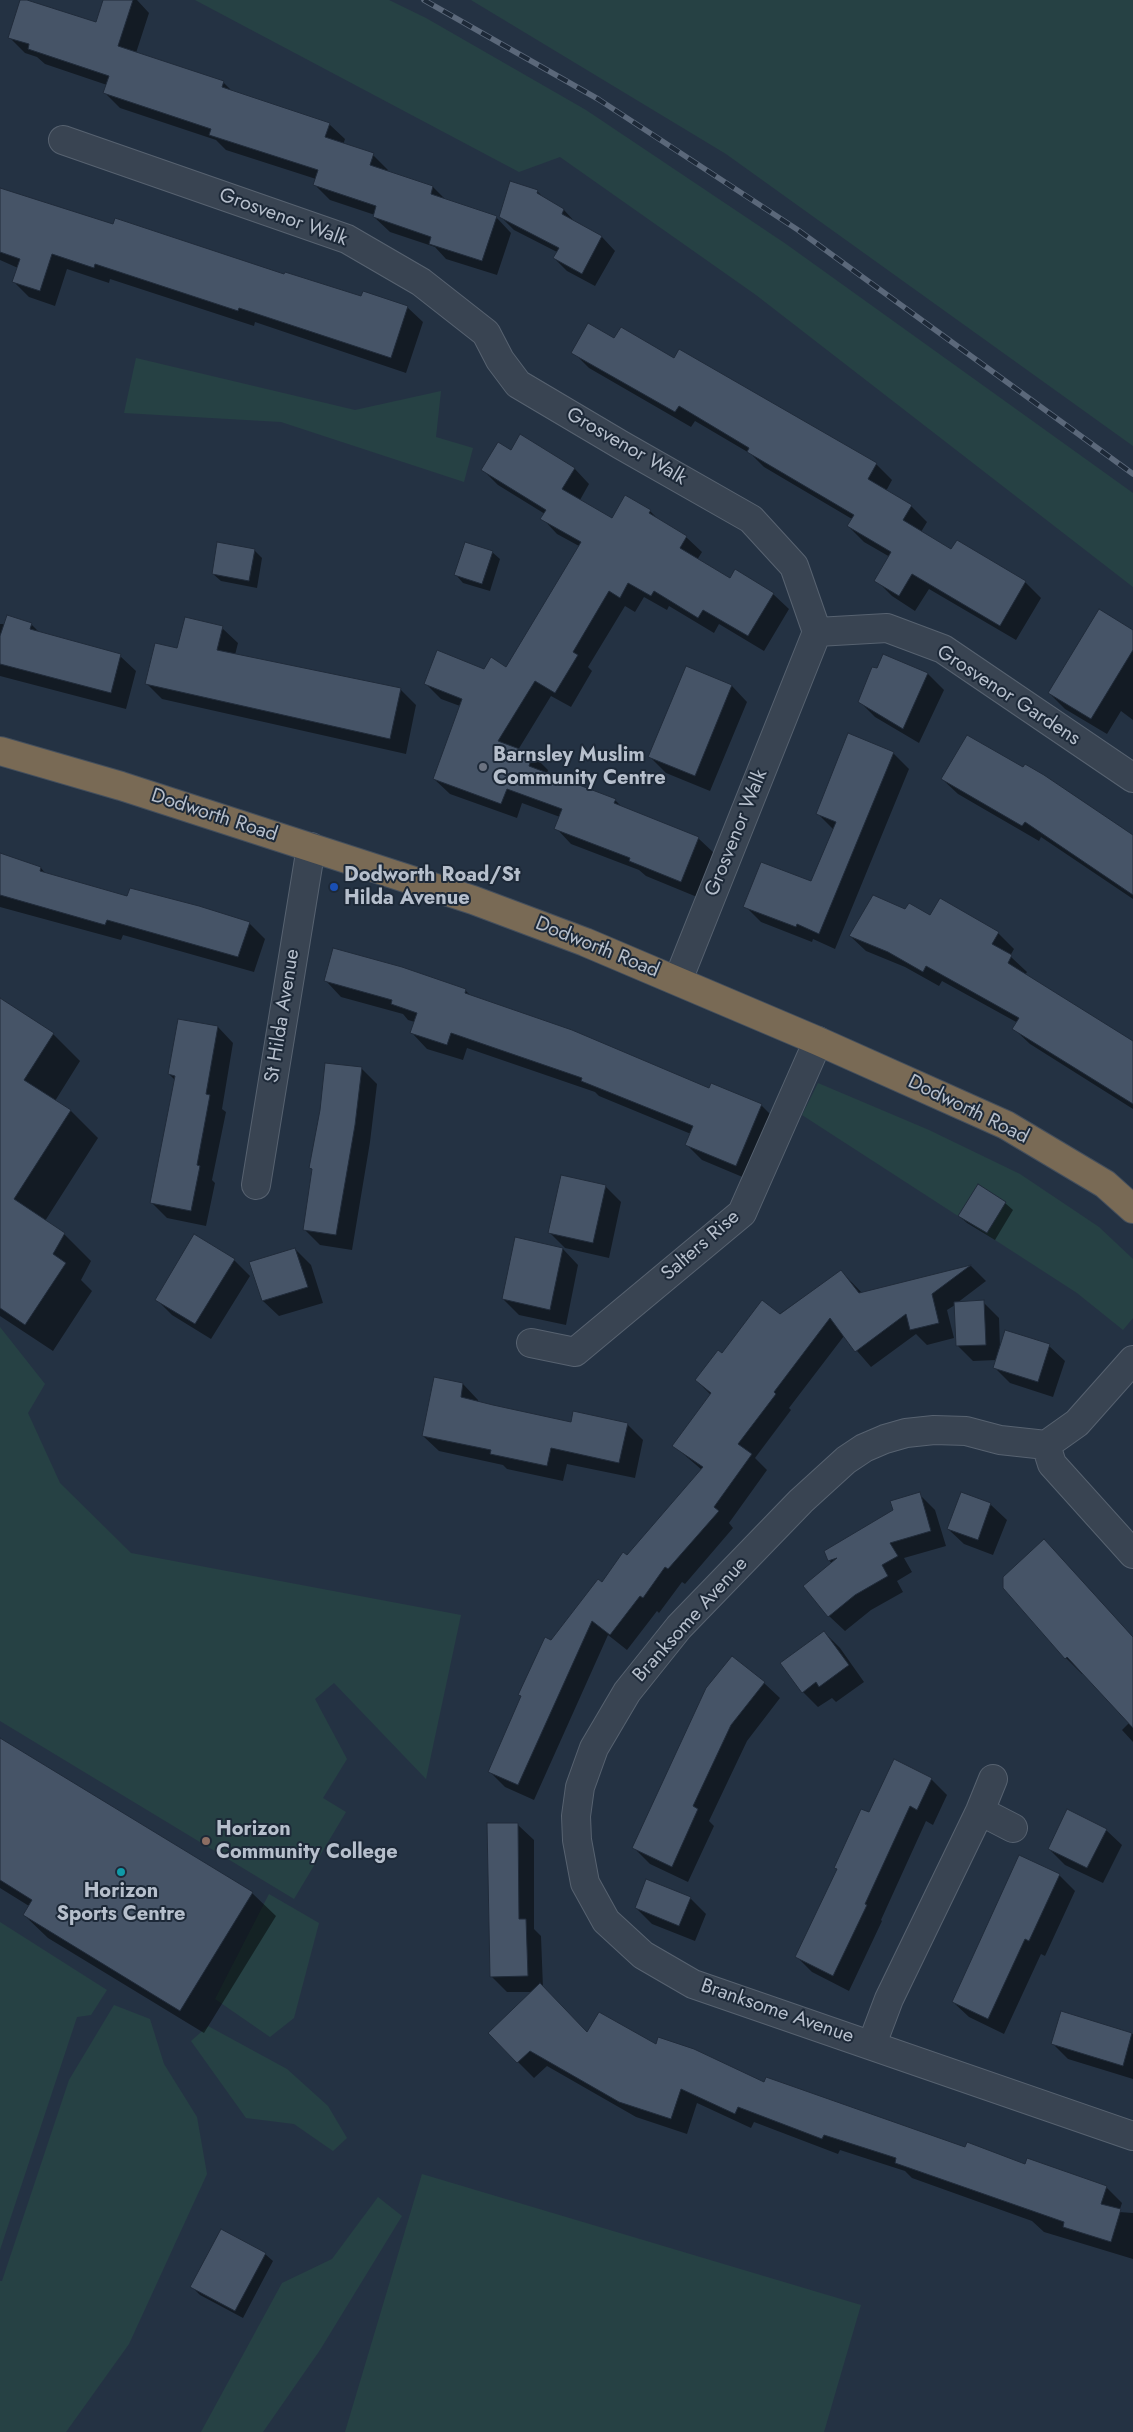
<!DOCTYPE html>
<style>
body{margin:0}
canvas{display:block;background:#243243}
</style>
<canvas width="1133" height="2432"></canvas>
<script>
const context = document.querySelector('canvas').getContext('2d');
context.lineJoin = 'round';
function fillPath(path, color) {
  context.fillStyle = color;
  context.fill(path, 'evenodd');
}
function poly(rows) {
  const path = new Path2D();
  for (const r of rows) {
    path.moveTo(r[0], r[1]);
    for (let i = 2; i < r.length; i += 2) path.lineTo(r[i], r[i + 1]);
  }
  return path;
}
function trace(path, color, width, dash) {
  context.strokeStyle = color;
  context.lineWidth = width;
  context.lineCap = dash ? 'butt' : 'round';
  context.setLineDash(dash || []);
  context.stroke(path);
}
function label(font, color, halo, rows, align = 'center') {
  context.font = font + ' Jost,sans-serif';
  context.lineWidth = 4;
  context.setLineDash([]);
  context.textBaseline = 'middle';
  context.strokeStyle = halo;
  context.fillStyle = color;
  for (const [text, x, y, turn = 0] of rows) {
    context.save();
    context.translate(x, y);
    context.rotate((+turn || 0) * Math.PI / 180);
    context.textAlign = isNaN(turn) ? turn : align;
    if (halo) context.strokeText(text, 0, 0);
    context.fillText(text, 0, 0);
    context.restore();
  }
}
const green = poly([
 [195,0,389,0,426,18,586,110,786,244,1133,493,1133,587,756,295,560,157,519,172],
 [471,0,1133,0,1133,446,726,154],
 [136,358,355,410,441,391,436,437,473,448,464,482,281,422,124,413],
 [818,1083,929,1130,1020,1174,1099,1227,1133,1259,1133,1318,1123,1330,1077,1293,802,1115],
 [0,1327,45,1384,28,1413,60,1483,131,1553,461,1615,426,1779,334,1683,315,1699,347,1759,323,1798,346,1812,294,1899,0,1721],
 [269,1894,319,1923,294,2018,270,2037,215,1999],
 [0,1922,107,1990,91,2015,77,2017,0,2250],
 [114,2005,150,2019,164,2064,197,2117,207,2174,129,2344,66,2432,0,2432,0,2281,2,2281,69,2080],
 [208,2026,287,2069,328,2106,347,2138,333,2151,294,2124,246,2118,191,2041],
 [422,2174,861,2305,824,2432,345,2432],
 [378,2197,402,2216,320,2350,263,2432,201,2432,282,2283,332,2259]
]);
const shadow = poly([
 [21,0,96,23,104,0,137,0,149,13,136,53,223,82,233,92,329,124,345,139,343,145,373,155,388,170,388,172,433,187,447,201,496,217,511,233,497,275,446,259,435,247,390,232,374,217,375,215,330,200,315,185,316,179,226,150,216,140,120,108,104,92,107,85,45,64,37,57,25,53,9,37],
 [0,189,114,226,285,276,362,298,407,307,423,322,406,373,255,322,254,326,110,279,109,283,67,269,55,306,29,297,14,282,18,268,0,260],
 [537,191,546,200,564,210,576,223,602,237,615,251,595,286,567,271,554,258,557,252,514,230,500,216],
 [614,339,675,360,876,464,892,480,886,491,911,506,927,522,921,532,952,551,1025,582,1041,598,1016,640,929,589,915,611,892,596,876,580,890,557,864,542,848,526,852,519,764,467,751,454,695,421,691,427,589,368,573,352],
 [511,451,574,468,589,484,580,500,612,519,650,511,660,521,686,537,702,552,697,560,730,579,773,594,789,609,764,651,719,624,714,633,669,606,667,610,644,597,635,612,625,606,588,667,592,671,571,707,551,696,518,750,533,755,548,770,547,774,615,800,624,809,698,838,714,853,697,897,646,876,639,870,571,844,556,828,560,817,522,803,517,818,450,794,434,779,460,706,441,699,425,683,506,668,579,546,557,534,542,518,545,514,498,485,483,470],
 [254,550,262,558,257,588,221,581,213,574],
 [492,552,500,559,490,591,463,583,456,575],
 [0,624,31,624,41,634,120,656,136,671,126,709,0,676],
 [222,628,238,643,235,655,401,690,416,705,406,754,162,699,146,683,178,650],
 [1133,632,1133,720,1121,711,1107,734,1065,709,1049,693],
 [883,656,928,674,944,690,919,743,875,717,859,701],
 [687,668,732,686,747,702,710,791,666,773,650,757],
 [893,753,909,769,835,949,813,939,812,942,761,922,745,906,812,883,834,830,817,813],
 [942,779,1133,838,1133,899,1041,837,1039,841,958,794],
 [0,855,41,868,46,874,128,897,249,923,265,939,254,972,123,935,121,940,0,907],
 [906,910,998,933,1014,949,1010,956,1027,972,1025,975,1133,1043,1133,1109,1030,1044,1014,1029,1018,1023,942,981,939,986,905,967,866,951,850,936],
 [326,981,465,990,472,997,710,1089,761,1105,777,1121,752,1181,702,1160,687,1145,691,1134,599,1096,595,1092,467,1048,463,1060,427,1049,412,1033,415,1022,408,1020,403,1014,341,997],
 [0,1006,53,1034,80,1061,55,1101,71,1111,98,1138,45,1221,64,1234,91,1261,81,1280,92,1291,53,1351,0,1316],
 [218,1027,233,1043,222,1109,226,1112,212,1180,215,1183,206,1226,167,1218,151,1202,175,1080,169,1074],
 [361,1068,377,1084,370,1142,352,1250,320,1245,304,1229,313,1170,310,1168],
 [605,1186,621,1202,609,1258,565,1248,549,1232],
 [1005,1203,1013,1210,995,1240,967,1223,959,1216],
 [295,1249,311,1265,323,1303,279,1316,263,1301],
 [563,1249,578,1265,566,1325,519,1315,503,1299],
 [234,1260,250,1276,211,1339,172,1315,156,1299],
 [971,1266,986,1281,957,1303,983,1302,999,1318,1000,1348,1049,1346,1065,1361,1053,1397,1010,1383,994,1367,997,1360,973,1361,957,1345,955,1305,947,1310,954,1338,927,1345,916,1334,871,1367,844,1336,789,1408,791,1410,755,1458,767,1470,729,1523,733,1528,685,1584,682,1582,659,1613,657,1611,627,1650,608,1635,534,1800,505,1787,489,1771,551,1642,702,1470,674,1446,711,1395,696,1380,722,1354,841,1271,862,1293],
 [463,1384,478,1400,478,1402,572,1423,627,1424,643,1440,635,1478,567,1464,563,1481,507,1469,503,1465,439,1451,423,1436],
 [919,1494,935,1510,946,1546,904,1558,912,1572,897,1581,903,1592,871,1610,845,1631,829,1616,832,1564,829,1560],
 [961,1494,991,1505,1007,1520,993,1555,964,1544,948,1529],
 [1060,1557,1133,1637,1133,1742,1122,1730,1129,1723,1083,1672,1082,1674,1066,1658,1004,1588],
 [824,1632,840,1648,864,1682,836,1702,832,1698,818,1707,803,1692],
 [764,1683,780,1698,747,1741,709,1821,714,1826,688,1882,650,1864,634,1848],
 [0,1739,252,1893,276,1916,204,2033,48,1938,24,1915,29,1906,0,1888],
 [931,1779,947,1795,933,1825,926,1821,881,1920,882,1921,849,1991,812,1972,797,1957,838,1870,836,1868,870,1814],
 [518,1825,534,1840,534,1929,541,1936,543,1988,588,2033,656,2046,965,2149,1106,2187,1122,2203,1119,2212,1133,2213,1133,2259,1044,2232,1032,2221,912,2178,905,2171,840,2150,838,2154,754,2122,751,2128,697,2103,687,2134,636,2117,547,2066,534,2078,489,2033,533,1992,507,1992,491,1976],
 [1106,1830,1122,1845,1103,1883,1065,1865,1049,1849],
 [1020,1856,1059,1875,1075,1891,1045,1956,1041,1954,1004,2034,969,2017,953,2002],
 [690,1898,706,1914,695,1941,652,1924,636,1908],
 [1062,2012,1133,2034,1133,2079,1068,2059,1052,2043],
 [265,2254,273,2261,243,2318,200,2295,192,2287]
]);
const building = poly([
 [20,0,27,0,96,22,103,0,133,0,118,46,224,81,222,87,330,123,325,137,374,153,370,165,433,186,431,194,497,216,482,261,429,244,431,237,373,217,376,206,313,185,318,170,209,135,211,129,103,93,109,76,28,49,29,44,8,38,20,0],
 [510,181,538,190,537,193,564,209,562,214,602,236,582,274,553,258,559,248,499,217,510,181],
 [0,188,113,224,115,218,284,274,285,272,361,296,363,291,408,306,391,358,239,308,238,311,95,264,94,268,52,254,40,291,12,282,20,259,0,252,0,188],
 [588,323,614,338,621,327,674,358,679,349,877,463,868,479,912,505,903,520,951,549,957,540,1026,581,1000,626,912,574,899,596,874,581,891,552,847,526,854,515,747,452,749,448,679,406,675,412,571,353,588,323],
 [520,434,575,468,562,489,612,518,625,495,651,510,649,513,687,536,680,548,730,578,735,569,774,593,748,636,703,610,698,618,654,591,651,596,628,583,620,598,609,591,573,652,578,655,555,693,535,681,498,741,533,754,529,766,616,799,614,803,699,837,681,882,629,861,630,858,554,829,562,809,507,789,501,804,433,779,462,699,424,684,437,650,484,669,491,657,506,667,581,542,540,519,546,510,481,470,498,442,511,450,520,434],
 [217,542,255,549,249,581,212,574,217,542],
 [465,542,493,551,482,584,454,575,465,542],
 [1099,609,1133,630,1133,650,1091,719,1048,693,1099,609],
 [7,615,32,623,30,629,121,654,111,693,0,664,0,636,7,615],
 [185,617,223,626,217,650,401,688,390,739,145,684,155,643,177,648,185,617],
 [883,654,928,673,903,729,858,702,872,667,877,668,883,654],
 [686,666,732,685,695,776,648,757,686,666],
 [848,733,894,752,819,934,797,924,796,927,743,907,761,862,811,881,836,822,816,814,848,733],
 [967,735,1023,767,1025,764,1044,775,1133,835,1133,895,1025,822,1022,826,941,779,967,735],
 [0,853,41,867,40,871,127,896,130,888,199,906,250,922,238,957,107,920,105,925,0,895,0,853],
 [873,895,905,909,909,903,930,915,940,898,999,932,992,944,1012,955,1008,963,1133,1041,1133,1104,1012,1029,1019,1018,926,966,923,972,888,952,849,936,873,895],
 [333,948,402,967,466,989,465,993,572,1030,709,1088,711,1083,762,1104,736,1166,685,1145,693,1126,581,1081,582,1078,451,1033,447,1045,410,1033,417,1013,391,1004,392,1000,324,981,333,948],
 [0,998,54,1033,24,1080,71,1110,14,1199,65,1233,53,1254,66,1263,25,1325,0,1308,0,998],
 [178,1019,218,1026,206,1094,210,1095,197,1165,200,1166,191,1211,150,1203,175,1076,168,1074,178,1019],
 [325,1063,362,1067,355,1125,336,1235,303,1230,312,1169,309,1168,320,1110,325,1063],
 [561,1175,606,1185,593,1243,548,1233,561,1175],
 [978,1184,1006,1202,987,1233,958,1216,978,1184],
 [194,1234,235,1259,195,1324,155,1300,194,1234],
 [515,1237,563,1248,550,1310,502,1299,515,1237],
 [295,1248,308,1287,262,1301,249,1262,295,1248],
 [971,1265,932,1294,939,1323,910,1330,906,1314,855,1352,830,1318,774,1392,776,1394,738,1444,752,1454,714,1507,719,1511,668,1569,665,1567,643,1598,640,1596,610,1635,592,1621,518,1785,488,1772,521,1696,518,1695,545,1637,551,1640,598,1579,602,1582,623,1552,627,1555,703,1467,672,1446,711,1393,695,1380,718,1350,722,1353,762,1300,780,1314,841,1270,859,1293,971,1265],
 [984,1300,986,1345,956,1346,954,1302,984,1300],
 [1005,1330,1050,1344,1038,1382,993,1368,1005,1330],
 [434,1377,463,1383,461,1397,493,1405,571,1422,573,1411,628,1423,619,1463,551,1448,547,1466,490,1454,491,1450,422,1436,434,1377],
 [920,1492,931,1531,890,1543,898,1556,882,1565,888,1576,855,1595,828,1617,803,1586,837,1558,828,1561,824,1551,893,1510,890,1501,920,1492],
 [961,1492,991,1503,978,1540,947,1529,961,1492],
 [1044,1539,1133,1637,1133,1728,1067,1657,1065,1659,1003,1588,1003,1577,1044,1539],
 [824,1631,849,1665,819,1687,816,1682,802,1693,780,1663,824,1631],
 [732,1656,765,1682,731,1725,693,1806,698,1809,672,1867,632,1848,706,1688,732,1656],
 [0,1738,253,1892,180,2011,23,1915,32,1900,0,1880,0,1738],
 [894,1759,932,1778,917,1810,910,1806,865,1904,867,1905,833,1976,795,1957,837,1869,834,1868,861,1809,869,1812,894,1759],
 [1067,1809,1107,1829,1087,1868,1048,1849,1067,1809],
 [487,1823,518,1823,519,1919,526,1919,528,1976,490,1977,487,1823],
 [1019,1855,1060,1874,1029,1941,1025,1939,988,2019,952,2002,1019,1855],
 [646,1879,691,1897,679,1926,635,1908,646,1879],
 [540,1983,587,2032,599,2012,656,2044,658,2037,694,2049,764,2082,766,2077,965,2147,967,2142,1025,2164,1027,2158,1107,2186,1101,2204,1121,2209,1111,2242,1063,2227,1064,2222,895,2163,896,2158,824,2135,822,2139,738,2107,735,2114,681,2089,671,2119,619,2102,530,2051,517,2063,488,2033,540,1983],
 [1061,2011,1132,2033,1123,2066,1051,2044,1061,2011],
 [221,2229,266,2253,235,2311,190,2287,221,2229]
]);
const minor = poly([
 [63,140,347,239,421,282,486,333,500,360,518,384,621,445,751,519,794,566,817,632,678,980],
 [817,632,887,628,943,649,1133,778],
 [256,1185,311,847],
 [531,1343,575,1352,742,1213,818,1041],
 [1133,1360,1077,1423,1046,1445,1052,1464,1133,1554],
 [1046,1445,1000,1440,966,1431,934,1430,906,1433,885,1439,864,1448,846,1460,801,1501,679,1627,627,1692,594,1748,580,1787,576,1816,577,1840,585,1883,606,1921,643,1955,693,1984,1133,2136],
 [980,1811,1013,1828],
 [872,2044,889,1999,980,1811,993,1779]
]);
const highway = poly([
 [0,751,121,786,473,900,585,942,818,1041,1006,1125,1105,1184,1133,1209]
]);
const rail = poly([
 [424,0,598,99,798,230,1133,474]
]);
const markers = [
 [483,767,5,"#6b7280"],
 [334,887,5,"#1a4fb4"],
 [206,1841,5,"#8d6e63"],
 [121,1872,5,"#0f9aa8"]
];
const streetNames = [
 ["Grosvenor Walk",283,218,20],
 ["Grosvenor Walk",626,447,30],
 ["Grosvenor Gardens",1008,696,33],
 ["Dodworth Road",214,816,18],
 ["Grosvenor Walk",737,833,-68],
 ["Dodworth Road",597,948,22],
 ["St Hilda Avenue",283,1016,-81],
 ["Dodworth Road",968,1110,26],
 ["Salters Rise",701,1246,-41],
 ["Branksome Avenue",691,1620,-48],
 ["Branksome Avenue",777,2012,19]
];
const poiNames = [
 ["Barnsley Muslim",493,756],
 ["Community Centre",493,779],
 ["Dodworth Road/St",344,876],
 ["Hilda Avenue",344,899],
 ["Horizon",216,1830],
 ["Community College",216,1853],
 ["Horizon",121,1892,"center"],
 ["Sports Centre",121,1915,"center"]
];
fillPath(green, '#264144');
fillPath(shadow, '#0007');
fillPath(building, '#465467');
trace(building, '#202b3a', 1);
trace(minor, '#576270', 30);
trace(highway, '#444f5d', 30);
trace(minor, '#394452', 28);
trace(highway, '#796a55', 28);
trace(rail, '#5b687a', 5.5);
trace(rail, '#1d2938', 4, [11]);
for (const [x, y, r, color] of markers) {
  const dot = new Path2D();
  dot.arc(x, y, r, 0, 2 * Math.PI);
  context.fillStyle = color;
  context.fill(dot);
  trace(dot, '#1d2938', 2);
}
label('20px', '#b6bfcc', '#1d2938', streetNames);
label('bold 20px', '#b6bfcc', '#1d2938', poiNames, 'left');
</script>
